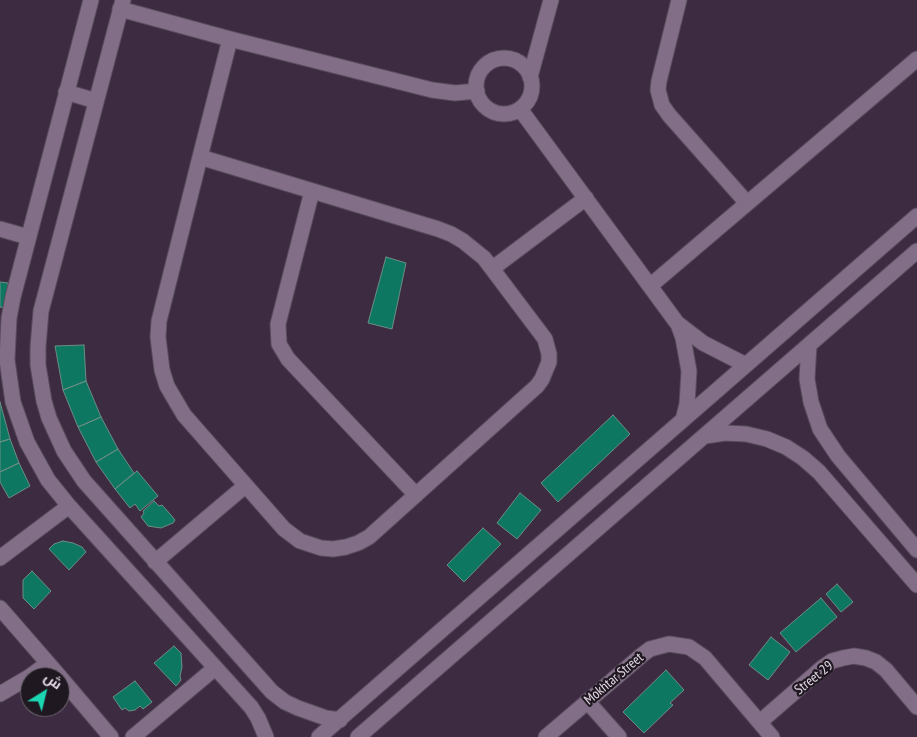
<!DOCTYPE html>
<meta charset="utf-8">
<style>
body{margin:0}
#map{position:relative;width:917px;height:737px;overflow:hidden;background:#3d2c41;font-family:"PT Sans Narrow",Cairo,sans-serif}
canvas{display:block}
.north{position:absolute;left:20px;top:667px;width:50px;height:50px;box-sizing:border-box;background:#1f1821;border:1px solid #6e6671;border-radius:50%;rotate:36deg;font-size:14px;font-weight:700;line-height:20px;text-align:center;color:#e5dae8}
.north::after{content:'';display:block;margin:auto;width:18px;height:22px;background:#1cd5b1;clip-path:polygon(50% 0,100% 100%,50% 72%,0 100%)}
</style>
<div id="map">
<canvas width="917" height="737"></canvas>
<div class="north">ش</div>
</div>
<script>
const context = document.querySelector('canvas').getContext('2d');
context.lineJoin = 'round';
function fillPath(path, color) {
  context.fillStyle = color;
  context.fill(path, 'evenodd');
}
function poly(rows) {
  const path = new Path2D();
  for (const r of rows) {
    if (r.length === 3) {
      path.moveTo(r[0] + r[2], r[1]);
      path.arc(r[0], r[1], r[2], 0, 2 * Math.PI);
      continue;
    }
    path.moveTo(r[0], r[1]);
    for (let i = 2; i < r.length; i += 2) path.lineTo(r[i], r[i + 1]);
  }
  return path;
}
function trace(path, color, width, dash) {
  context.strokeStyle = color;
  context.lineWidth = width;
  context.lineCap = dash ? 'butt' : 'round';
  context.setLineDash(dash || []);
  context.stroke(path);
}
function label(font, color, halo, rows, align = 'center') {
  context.font = font + ' "PT Sans Narrow",sans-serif';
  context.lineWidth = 4.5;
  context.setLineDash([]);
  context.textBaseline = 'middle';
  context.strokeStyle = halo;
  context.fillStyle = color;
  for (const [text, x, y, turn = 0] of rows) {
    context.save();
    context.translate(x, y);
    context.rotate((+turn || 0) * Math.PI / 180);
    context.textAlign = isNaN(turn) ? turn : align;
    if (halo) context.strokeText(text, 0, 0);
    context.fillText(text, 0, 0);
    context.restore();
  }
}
const building = poly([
 [386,257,406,263,392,329,368,323,386,257],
 [0,282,8,283,4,308,0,307,0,282],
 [84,345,86,381,63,390,55,346,84,345],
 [86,381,101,417,78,427,63,390,86,381],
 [0,402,10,439,0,442,0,402],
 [613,415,630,434,558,502,541,483,613,415],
 [101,417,118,449,96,462,78,427,101,417],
 [10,439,19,463,0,472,0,442,10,439],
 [118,449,134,473,115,489,96,462,118,449],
 [19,463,30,486,9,498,0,482,0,472,19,463],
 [137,471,158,496,140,511,135,504,130,508,115,489,137,471],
 [520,493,541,510,517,539,497,523,520,493],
 [154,501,159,506,162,505,171,515,175,520,173,523,161,528,148,526,141,517,144,513,143,511,154,501],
 [483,528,501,544,464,582,447,565,483,528],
 [63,541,73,543,82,547,86,552,69,570,49,549,54,544,63,541],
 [32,571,51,591,34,609,23,598,23,580,32,571],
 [837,584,853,602,841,612,826,594,837,584],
 [821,598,837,617,796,652,780,633,821,598],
 [771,637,790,652,768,680,749,665,771,637],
 [174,646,181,653,182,667,180,676,181,680,176,686,154,663,174,646],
 [666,670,684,690,670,703,673,705,644,733,623,712,666,670],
 [135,681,152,702,143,709,140,706,135,710,129,711,125,708,122,710,113,697,135,681]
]);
const minor = poly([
 [91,0,13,297,9,318,7,360,13,402,27,442,48,480,69,506,251,707,258,718,266,737],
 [123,0,41,311,38,347,38,365,44,401,49,418,64,451,84,481,272,692,285,702,298,708,326,718,340,720],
 [679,0,659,81,658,90,662,105,669,115,747,203],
 [120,9,230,39,432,90,455,93,477,91],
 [504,86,28],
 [530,77,551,0],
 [66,92,96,101],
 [520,109,677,323,703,343,746,365],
 [200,157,438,229,451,234,463,241,484,258,545,339,549,354,549,362,542,379,537,386,369,537,358,543,346,547,333,549,321,548,300,541,284,529,184,415,167,386,162,370,158,337,159,321,200,157,230,39],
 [312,191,278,324,279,344,288,359,416,495],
 [0,229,28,237],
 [493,268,586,198],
 [650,286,917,59],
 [678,324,683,338,689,371,687,404,683,420],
 [809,345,807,379,811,402,820,429,838,456,917,550],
 [705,436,725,433,746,434,767,439,786,447,803,458,819,472,917,585],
 [0,558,69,506],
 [155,562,245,486],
 [0,608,60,677],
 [60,677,111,737],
 [0,694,29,677,48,663],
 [587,701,619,737],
 [760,722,822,668,832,661,843,658,854,656,866,658,876,662,886,670,917,707],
 [133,737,215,668],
 [319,737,917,216],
 [358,737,917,251],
 [546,737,642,655,650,649,669,644,689,647,705,658,772,737]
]);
const streetNames = [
 ["Street 29",814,678,-38],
 ["Mokhtar Street",614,679,-40]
];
fillPath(building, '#0d7762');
trace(building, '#6b8e84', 1);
trace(minor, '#594b5d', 17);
trace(minor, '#826f87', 15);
label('14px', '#e5dae8', '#1f1821', streetNames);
</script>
